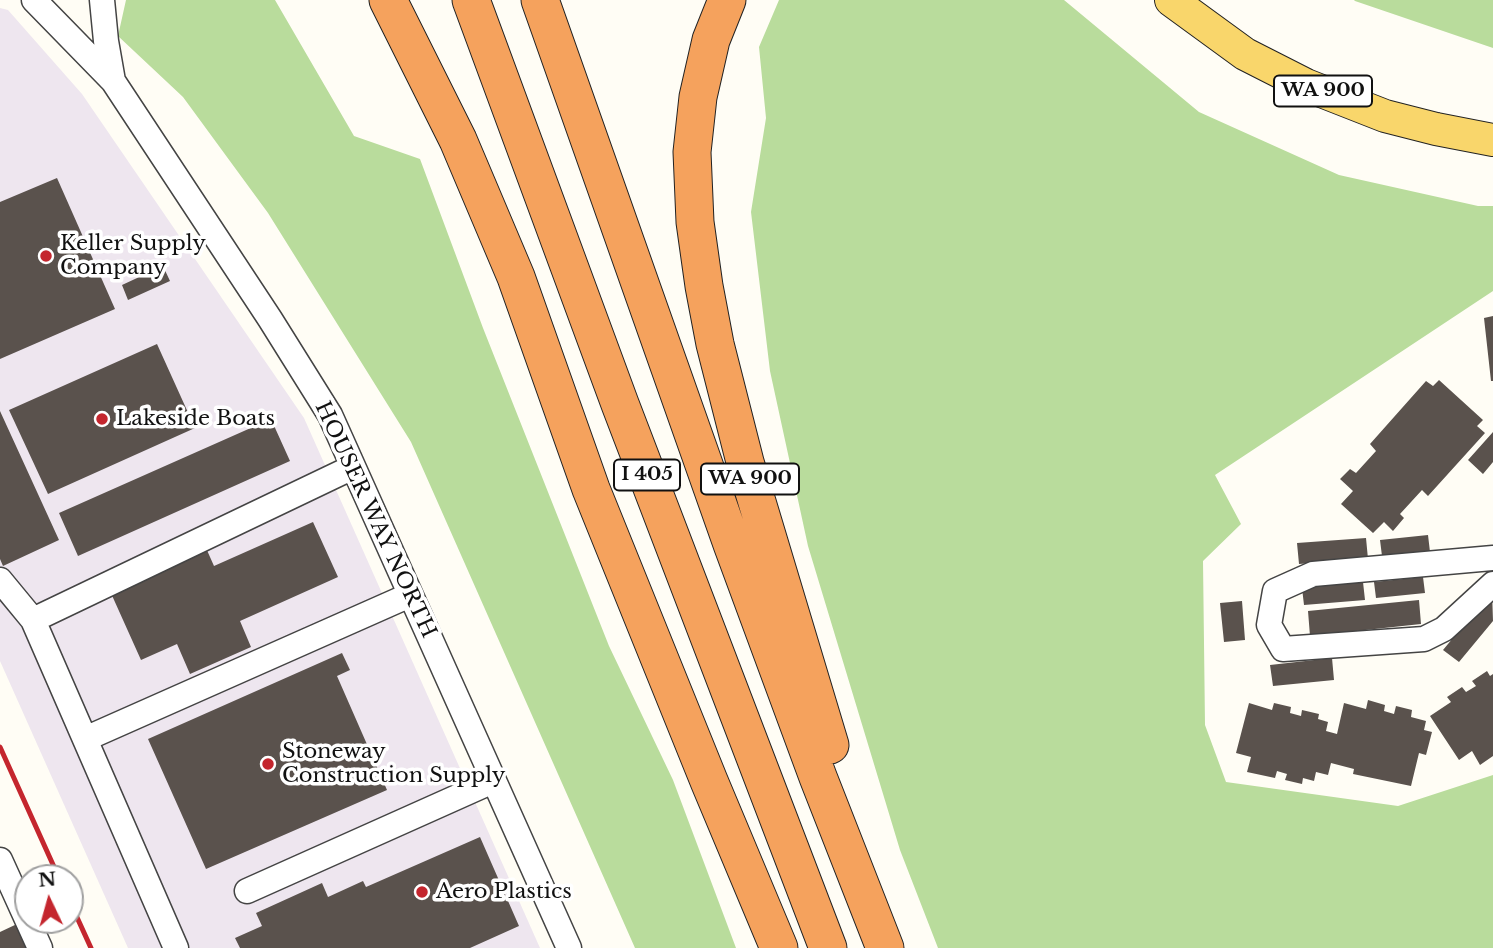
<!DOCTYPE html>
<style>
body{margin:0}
#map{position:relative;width:1493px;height:948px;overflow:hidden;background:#fffdf5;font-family:"Libre Baskerville",serif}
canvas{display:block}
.north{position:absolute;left:14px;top:864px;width:70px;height:70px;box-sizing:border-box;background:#fff;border:2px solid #a0a0a0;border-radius:50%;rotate:355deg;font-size:19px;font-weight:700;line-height:28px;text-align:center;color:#111}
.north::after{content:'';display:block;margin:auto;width:24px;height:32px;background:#c4262e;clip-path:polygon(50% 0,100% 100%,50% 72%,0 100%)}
</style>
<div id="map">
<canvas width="1493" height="948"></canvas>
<div class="north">N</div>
</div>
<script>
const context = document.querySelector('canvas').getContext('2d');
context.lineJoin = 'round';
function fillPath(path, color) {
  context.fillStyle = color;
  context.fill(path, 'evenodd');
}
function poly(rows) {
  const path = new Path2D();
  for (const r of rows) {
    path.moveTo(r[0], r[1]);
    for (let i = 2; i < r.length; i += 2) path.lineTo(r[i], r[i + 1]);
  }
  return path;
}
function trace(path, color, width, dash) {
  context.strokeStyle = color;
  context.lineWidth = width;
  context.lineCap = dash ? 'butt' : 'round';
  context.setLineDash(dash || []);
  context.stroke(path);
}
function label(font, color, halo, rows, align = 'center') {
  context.font = font + ' "Libre Baskerville",serif';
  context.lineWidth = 7;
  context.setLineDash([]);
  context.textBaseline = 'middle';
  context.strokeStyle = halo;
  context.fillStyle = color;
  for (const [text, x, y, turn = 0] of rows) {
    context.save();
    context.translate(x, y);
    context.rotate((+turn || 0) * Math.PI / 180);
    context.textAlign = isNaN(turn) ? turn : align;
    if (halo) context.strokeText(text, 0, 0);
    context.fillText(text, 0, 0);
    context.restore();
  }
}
const industrial = poly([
 [0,8,8,10,82,94,304,418,540,948,128,948,0,661]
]);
const forest = poly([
 [126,0,275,0,354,136,420,159,483,328,609,646,673,780,736,948,635,948,411,442,268,213,183,97,118,36],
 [779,0,1064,0,1199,112,1339,175,1478,206,1493,206,1493,291,1215,475,1241,524,1203,561,1205,725,1226,782,1398,806,1493,775,1493,948,938,948,900,850,808,546,770,371,751,212,766,118,759,47],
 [1354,0,1493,0,1493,48,1355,1]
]);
const building = poly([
 [57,178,115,309,0,359,0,202],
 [163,266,170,281,128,300,122,285],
 [1493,316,1493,381,1491,381,1484,318],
 [157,344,195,428,48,494,9,410],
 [1439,380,1483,420,1477,426,1485,433,1428,496,1422,490,1400,514,1404,518,1393,531,1384,522,1373,533,1341,504,1353,491,1340,479,1350,469,1356,473,1376,451,1370,444,1426,381,1433,386],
 [0,411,59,540,3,566,0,559],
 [271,419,290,461,78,556,59,513],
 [1493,432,1493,462,1483,474,1468,460],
 [313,522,338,577,240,621,251,647,190,674,177,644,141,660,110,591,206,548,214,566],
 [1428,535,1430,552,1382,556,1380,540],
 [1366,538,1368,559,1299,564,1297,543],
 [1423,577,1425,593,1376,598,1374,582],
 [1363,582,1365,600,1304,605,1302,588],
 [1492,591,1493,621,1459,662,1443,650],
 [1419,600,1421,624,1310,636,1308,611],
 [1242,601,1245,640,1224,642,1220,603],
 [342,653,350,670,337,676,387,790,206,869,148,739],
 [1332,658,1334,680,1273,686,1270,665],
 [1487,671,1490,676,1493,674,1493,756,1480,765,1472,751,1459,760,1430,716,1451,702,1447,697,1462,687,1466,692,1476,686,1472,681],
 [1368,700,1385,705,1384,711,1394,714,1396,706,1412,710,1411,717,1426,721,1424,730,1432,732,1426,755,1419,753,1411,786,1353,774,1354,769,1331,763,1328,775,1316,772,1314,781,1303,778,1302,784,1285,780,1287,774,1277,771,1275,778,1247,772,1251,757,1236,753,1249,703,1272,710,1274,703,1291,707,1290,713,1301,716,1302,710,1319,714,1318,719,1328,722,1326,731,1337,734,1344,703,1366,709],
 [480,837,519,926,470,948,240,948,235,938,262,926,256,913,322,883,328,897,363,881,366,887],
 [17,924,28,948,0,948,0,932]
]);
const minor = poly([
 [34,0,113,81,270,319,330,415,569,948],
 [102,0,106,41,113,81],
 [1493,558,1313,574,1275,591,1269,625,1283,649,1424,639,1444,629,1493,584],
 [0,580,33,620,176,948],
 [33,620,353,467],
 [85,739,410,595],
 [0,860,40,948],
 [247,891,493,781]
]);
const major = poly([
 [1171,0,1245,54,1306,85,1385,116,1436,129,1493,140]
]);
const highway = poly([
 [388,0,458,140,516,277,591,489,709,781,779,948],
 [471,0,620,404,828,948],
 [540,0,732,544,818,777,885,948],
 [727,0,711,40,698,97,692,152,695,222,704,286,715,344,745,462,830,745]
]);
const rail = poly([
 [0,747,59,878],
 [70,902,91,948]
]);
const markers = [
 [46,256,7,"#c4262e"],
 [102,419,7,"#c4262e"],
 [268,764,7,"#c4262e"],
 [422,892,7,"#c4262e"]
];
const shields = [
 [1323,91,98],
 [647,475,66],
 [750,479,98]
];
const shieldNames = [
 ["WA 900",1323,91],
 ["I 405",647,475],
 ["WA 900",750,479]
];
const poiNames = [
 ["Keller Supply",60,244],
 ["Company",60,268],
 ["Lakeside Boats",116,419],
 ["Stoneway",282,752],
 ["Construction Supply",282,776],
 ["Aero Plastics",436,892]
];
const streetNames = [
 ["HOUSER WAY NORTH",375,520,65]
];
fillPath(industrial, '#eee6ef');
fillPath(forest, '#b9dc9c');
fillPath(building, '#5a524d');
trace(minor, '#444', 27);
trace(major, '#222', 34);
trace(highway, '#222', 39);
trace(minor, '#fff', 24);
trace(major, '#f9d66b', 32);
trace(highway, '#f5a25d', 37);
trace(rail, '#c4262e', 5);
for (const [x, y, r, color] of markers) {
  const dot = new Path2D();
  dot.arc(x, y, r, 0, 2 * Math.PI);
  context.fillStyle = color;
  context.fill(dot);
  trace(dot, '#fff', 2.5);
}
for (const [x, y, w] of shields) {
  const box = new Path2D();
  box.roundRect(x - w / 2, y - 15.5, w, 31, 5);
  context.fillStyle = '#fff';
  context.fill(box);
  trace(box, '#111', 2);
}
label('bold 19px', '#111', null, shieldNames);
label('21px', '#111', '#fff', poiNames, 'left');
label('21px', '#111', '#fff', streetNames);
</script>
